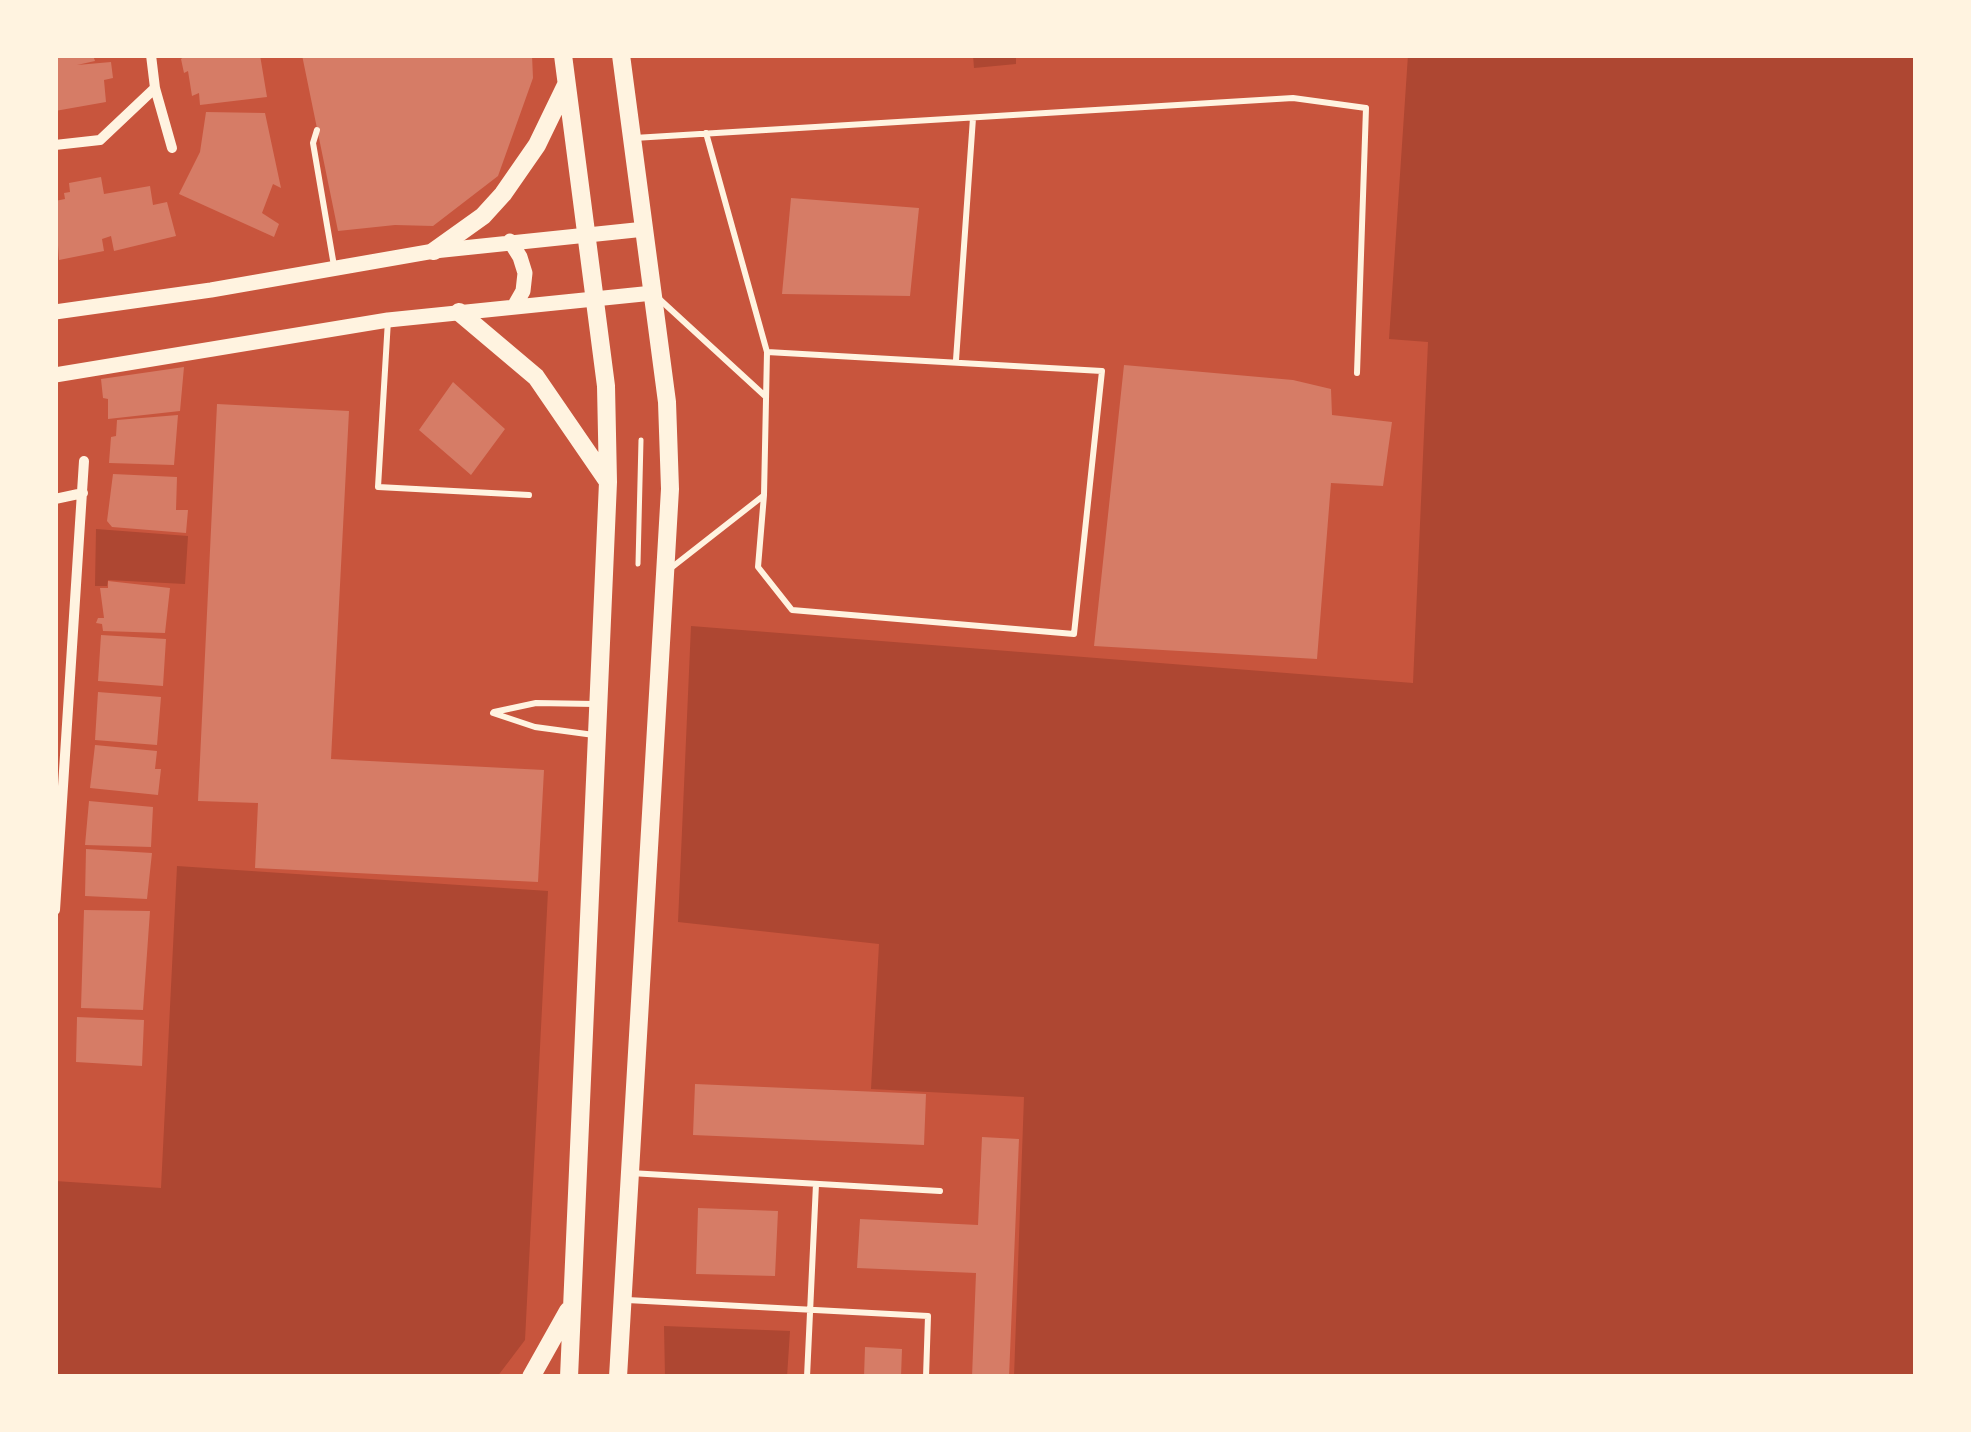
<!DOCTYPE html>
<style>
body{margin:0}
#map{position:relative;width:1971px;height:1432px;overflow:hidden;background:#c8553d;font-family:Signika,sans-serif}
canvas{display:block}
.frame{position:absolute;inset:0;border:58px solid #fff3e0;pointer-events:none}
</style>
<div id="map">
<canvas width="1971" height="1432"></canvas>
<div class="frame"></div>
</div>
<script>
const context = document.querySelector('canvas').getContext('2d');
context.lineJoin = 'round';
function fillPath(path, color) {
  context.fillStyle = color;
  context.fill(path, 'evenodd');
}
function poly(rows) {
  const path = new Path2D();
  for (const r of rows) {
    path.moveTo(r[0], r[1]);
    for (let i = 2; i < r.length; i += 2) path.lineTo(r[i], r[i + 1]);
  }
  return path;
}
function trace(path, color, width, dash) {
  context.strokeStyle = color;
  context.lineWidth = width;
  context.lineCap = dash ? 'butt' : 'round';
  context.setLineDash(dash || []);
  context.stroke(path);
}
const green = poly([
 [973,55,1016,55,1016,64,974,68],
 [1408,55,1916,55,1916,1377,1014,1377,1024,1097,871,1089,879,944,678,922,691,626,1413,683,1428,342,1389,339],
 [96,529,188,536,185,584,108,580,107,586,95,586],
 [177,866,548,891,525,1340,497,1377,55,1377,55,1181,161,1188],
 [664,1326,790,1331,787,1377,665,1377]
]);
const building = poly([
 [55,55,93,55,95,61,77,65,111,62,113,78,104,80,106,102,55,111],
 [186,55,260,55,267,97,200,105,199,93,192,96,188,71,184,73,181,59],
 [302,55,532,55,533,78,498,176,433,226,395,225,338,231],
 [206,112,265,113,281,188,273,184,262,213,279,224,274,237,179,194,200,152],
 [101,177,104,194,150,186,153,205,167,202,176,236,114,251,111,236,102,239,104,251,59,260,55,201,65,199,64,193,70,192,69,183],
 [791,198,919,208,910,296,782,294],
 [1124,365,1293,380,1331,389,1332,415,1392,422,1383,486,1331,483,1317,659,1094,646],
 [184,367,180,411,108,419,108,399,103,398,101,379],
 [453,382,505,429,471,475,419,430],
 [217,404,349,411,331,759,544,770,538,882,255,868,258,803,198,801],
 [178,415,174,465,109,463,111,437,116,436,117,420],
 [113,474,177,477,176,510,188,510,186,533,112,527,107,521],
 [108,581,170,588,165,633,103,631,102,624,96,623,98,618,104,618,100,588,108,588],
 [101,635,166,639,163,686,98,681],
 [98,692,161,697,157,745,95,740],
 [95,745,157,751,155,769,161,769,158,795,90,788],
 [89,801,153,807,151,847,85,845],
 [86,849,152,853,147,899,85,896],
 [84,910,150,911,143,1010,81,1008],
 [77,1017,144,1020,142,1066,76,1062],
 [695,1084,926,1094,924,1145,693,1135],
 [982,1137,1019,1139,1009,1377,972,1377,976,1273,857,1268,860,1219,978,1225],
 [698,1208,778,1211,775,1276,696,1274],
 [865,1347,902,1349,901,1377,864,1377]
]);
const path = poly([
 [638,564,641,440]
]);
const service = poly([
 [317,130,313,143,334,266],
 [706,133,767,352,764,495,758,567,792,610,1074,634,1102,371,767,352],
 [634,138,1293,98,1366,108,1357,373],
 [656,296,765,396],
 [388,320,378,487,529,495],
 [956,360,973,118],
 [671,568,763,496],
 [494,712,536,703,595,704],
 [493,713,535,727,594,735],
 [630,1173,940,1191],
 [627,1300,928,1316,926,1377],
 [807,1377,816,1184]
]);
const minor = poly([
 [151,55,155,88,172,148],
 [55,145,100,140,155,88],
 [55,499,83,493],
 [55,910,84,461]
]);
const tertiary = poly([
 [510,241,520,257,525,273,523,291,515,305],
 [55,312,211,290,434,251,645,229],
 [55,375,388,320,653,293]
]);
const secondary = poly([
 [563,55,606,386,608,482,569,1377],
 [434,251,483,216,503,194,537,145,566,85],
 [459,312,536,377,606,479],
 [531,1377,568,1311],
 [618,1377,670,489,667,402,621,55]
]);
fillPath(green, '#ae4732');
fillPath(building, '#d67c66');
trace(path, '#fff3e0', 5);
trace(service, '#fff3e0', 6);
trace(minor, '#fff3e0', 10);
trace(tertiary, '#fff3e0', 15);
trace(secondary, '#fff3e0', 18);
</script>
